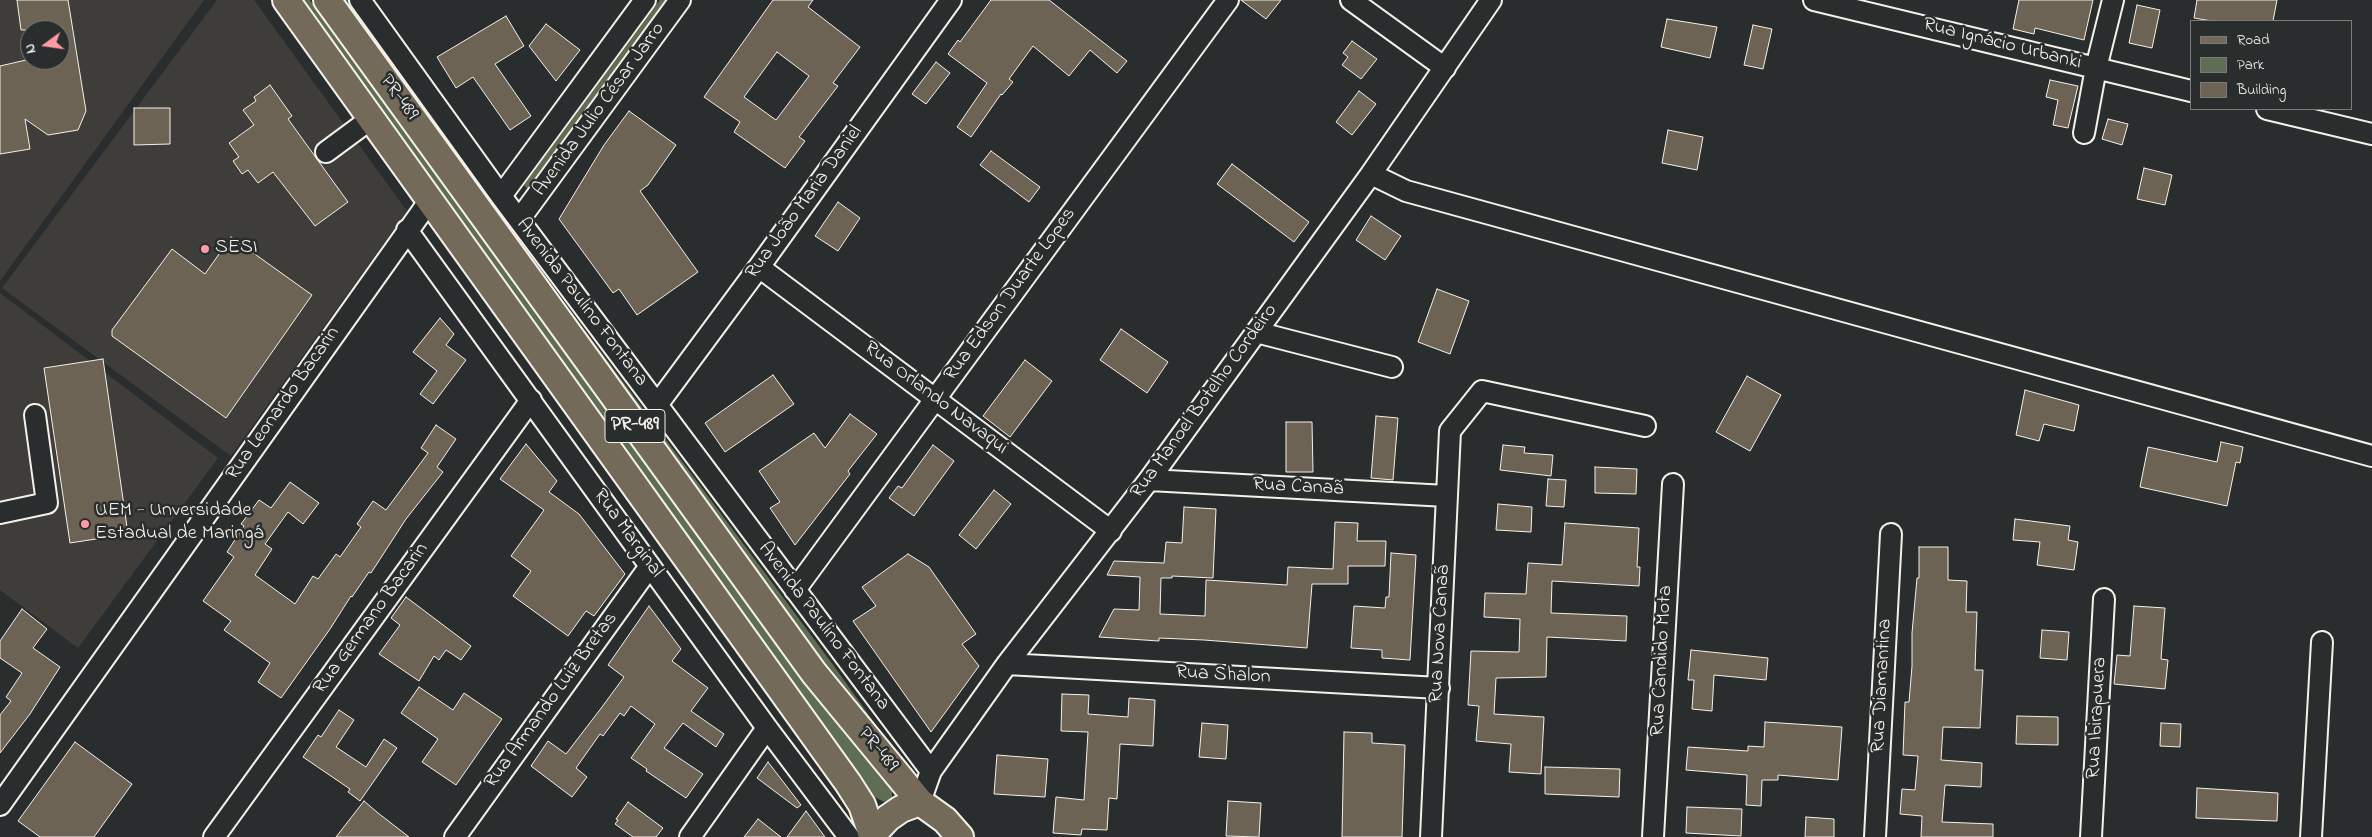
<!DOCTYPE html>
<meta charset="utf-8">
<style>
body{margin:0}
#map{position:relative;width:2372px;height:837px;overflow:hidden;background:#2a2d2e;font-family:"Indie Flower",sans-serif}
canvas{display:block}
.legend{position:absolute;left:2190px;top:20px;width:162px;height:90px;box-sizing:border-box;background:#2a2d2e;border:1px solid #7b7b78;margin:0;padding:6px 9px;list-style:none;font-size:15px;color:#f4f1e8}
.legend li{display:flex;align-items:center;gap:10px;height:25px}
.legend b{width:25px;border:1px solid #7b7b78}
.north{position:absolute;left:20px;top:20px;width:50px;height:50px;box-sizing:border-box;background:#2a2d2e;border:1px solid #7b7b78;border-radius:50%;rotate:256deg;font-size:14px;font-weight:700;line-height:20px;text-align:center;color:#f4f1e8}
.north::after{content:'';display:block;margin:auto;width:18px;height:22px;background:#ff9aa2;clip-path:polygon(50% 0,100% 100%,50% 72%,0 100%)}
</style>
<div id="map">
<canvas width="2372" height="837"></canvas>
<ul class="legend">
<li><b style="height:6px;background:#746a5a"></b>Road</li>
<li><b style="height:14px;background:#5f6d55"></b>Park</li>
<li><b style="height:14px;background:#6d6354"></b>Building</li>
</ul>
<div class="north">N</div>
</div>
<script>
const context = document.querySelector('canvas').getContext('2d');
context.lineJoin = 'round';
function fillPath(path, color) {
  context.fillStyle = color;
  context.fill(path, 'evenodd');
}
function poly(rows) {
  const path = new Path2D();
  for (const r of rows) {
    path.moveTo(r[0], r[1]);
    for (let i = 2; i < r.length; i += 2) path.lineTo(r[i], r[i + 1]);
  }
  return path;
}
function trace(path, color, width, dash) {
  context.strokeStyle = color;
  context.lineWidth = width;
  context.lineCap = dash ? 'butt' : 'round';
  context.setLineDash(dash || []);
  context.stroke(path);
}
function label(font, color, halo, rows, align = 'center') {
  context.font = font + ' "Indie Flower",sans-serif';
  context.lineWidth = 5;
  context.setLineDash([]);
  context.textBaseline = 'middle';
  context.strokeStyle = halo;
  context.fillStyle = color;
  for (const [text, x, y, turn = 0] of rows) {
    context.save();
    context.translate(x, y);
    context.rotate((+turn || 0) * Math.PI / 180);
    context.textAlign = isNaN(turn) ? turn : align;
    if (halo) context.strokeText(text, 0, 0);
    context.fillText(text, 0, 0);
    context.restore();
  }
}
const built = poly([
 [0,0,204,0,0,281],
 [30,30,60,30,60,60,30,60],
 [217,0,254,0,407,211,231,456,2,288],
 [0,293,218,458,78,648,0,590]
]);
const green = poly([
 [292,0,310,0,798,673,892,788,892,798,884,802,873,796,860,780],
 [333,0,351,0,555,290,831,662,906,767,901,771],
 [660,0,672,0,531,193,524,185]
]);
const building = poly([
 [17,0,68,0,86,111,78,130,48,135,25,119,30,149,0,154,0,66,26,60,60,60,60,30,21,30,17,0],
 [773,0,813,0,808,7,860,47,833,83,838,86,799,137,805,141,785,168,734,132,740,122,704,97,773,0],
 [777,52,809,76,776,120,744,97,777,52],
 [991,0,1049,0,1127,61,1117,73,1090,50,1069,76,1033,46,1009,79,1013,82,1002,95,1001,94,971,137,957,127,987,83,948,54,958,40,960,42,991,0],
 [1241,0,1281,0,1266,19,1241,0],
 [2019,0,2093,0,2084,40,2035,28,2034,34,2013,29,2019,0],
 [2197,0,2277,0,2273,21,2212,21,2194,18,2197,0],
 [2137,5,2160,10,2152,48,2129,43,2137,5],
 [506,16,524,46,495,64,531,116,510,130,473,77,456,88,437,57,506,16],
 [1667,19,1717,27,1710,58,1661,47,1667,19],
 [546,24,580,50,556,81,529,46,546,24],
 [1753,25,1772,29,1763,69,1744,65,1753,25],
 [1352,41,1377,59,1361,79,1342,65,1348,57,1343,53,1352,41],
 [936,62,950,73,926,104,912,94,936,62],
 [2050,80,2078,86,2068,128,2053,125,2058,100,2046,97,2050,80],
 [270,85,292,116,288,119,348,202,315,226,273,172,258,183,248,170,242,174,233,161,239,157,229,143,254,125,243,110,256,101,254,97,270,85],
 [1359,91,1376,104,1352,135,1336,122,1359,91],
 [134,108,170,108,170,144,134,145,134,108],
 [629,111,676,145,648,185,640,191,698,272,637,315,619,289,613,293,559,219,604,145,629,111],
 [2108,119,2128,124,2122,145,2102,139,2108,119],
 [1668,130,1703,137,1697,170,1662,163,1668,130],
 [991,151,1040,187,1029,202,980,165,991,151],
 [1232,164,1309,222,1294,242,1217,184,1232,164],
 [2144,168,2172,175,2165,205,2137,199,2144,168],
 [838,202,860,218,838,251,815,236,838,202],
 [1371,216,1401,236,1385,260,1356,240,1371,216],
 [231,237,312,295,226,418,112,336,112,330,172,249,205,274,231,237],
 [1437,289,1469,301,1450,354,1418,342,1437,289],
 [440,318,454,334,446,345,466,360,433,404,420,394,437,371,413,352,440,318],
 [1121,329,1168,362,1147,393,1100,360,1121,329],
 [103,359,128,534,70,543,44,368,103,359],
 [1025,360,1052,381,1010,437,983,416,1025,360],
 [773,375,794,404,725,452,705,423,773,375],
 [1747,376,1781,395,1750,451,1716,432,1747,376],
 [2025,390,2079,405,2074,431,2044,424,2039,441,2016,435,2025,390],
 [850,414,877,434,848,471,850,474,795,545,770,508,780,502,759,471,814,433,825,448,850,414],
 [1376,416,1398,418,1393,480,1371,478,1376,416],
 [1286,422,1312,422,1313,472,1286,472,1286,422],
 [436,425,456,439,437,467,443,472,406,519,371,573,369,572,352,597,351,596,330,629,281,698,258,682,270,663,224,630,231,621,203,601,234,557,227,552,244,526,241,524,259,500,271,508,290,482,319,503,303,524,288,512,265,544,272,549,255,575,295,604,313,576,318,579,336,554,340,557,361,527,357,524,373,501,386,510,428,453,421,448,436,425],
 [2221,442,2243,447,2240,463,2236,462,2227,506,2140,487,2148,447,2217,462,2221,442],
 [526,444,557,481,549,492,579,514,625,574,594,616,586,611,568,636,513,596,531,571,511,556,544,510,500,479,526,444],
 [933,445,954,461,914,516,889,498,898,486,902,488,933,445],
 [1503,445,1525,447,1524,453,1553,455,1551,476,1500,470,1503,445],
 [1595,467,1637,469,1636,494,1595,493,1595,467],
 [1548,479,1566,480,1564,507,1546,506,1548,479],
 [994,490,1011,504,976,549,959,535,994,490],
 [1498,504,1532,507,1531,532,1496,530,1498,504],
 [1184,507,1216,509,1213,578,1172,576,1172,578,1161,578,1160,614,1205,616,1206,580,1287,585,1288,567,1333,569,1335,522,1358,523,1357,541,1386,541,1385,566,1348,566,1348,584,1312,584,1307,648,1204,640,1159,638,1159,641,1099,637,1114,609,1139,610,1140,577,1107,575,1114,561,1164,563,1166,542,1182,543,1184,507],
 [2015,519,2070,526,2068,540,2078,542,2074,570,2037,565,2040,542,2013,540,2015,519],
 [1565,523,1639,528,1637,567,1640,567,1639,586,1552,581,1551,613,1627,616,1626,641,1547,637,1546,677,1496,678,1494,714,1544,717,1541,774,1509,772,1511,744,1476,741,1479,706,1468,705,1471,651,1519,652,1520,619,1484,617,1485,593,1526,594,1528,563,1562,565,1565,523],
 [1919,547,1948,547,1948,580,1967,581,1966,612,1977,612,1975,670,1983,670,1980,728,1943,727,1941,760,1982,763,1981,787,1945,785,1942,822,1993,824,1993,837,1921,837,1922,816,1900,814,1902,789,1915,790,1918,756,1903,755,1905,702,1909,702,1912,666,1912,633,1917,578,1919,578,1919,547],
 [1391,553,1416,555,1410,660,1382,658,1382,650,1351,648,1354,606,1385,608,1386,597,1389,597,1391,553],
 [908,554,929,567,976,634,962,644,979,666,931,732,853,621,876,606,862,587,908,554],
 [406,597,471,646,461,660,446,650,439,660,434,656,419,681,379,654,400,625,391,618,406,597],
 [649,606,681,649,672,661,708,688,691,711,724,734,716,747,683,723,664,748,703,774,686,798,646,771,647,769,631,758,655,724,631,706,624,716,620,713,603,736,600,734,576,768,587,777,572,797,531,766,548,741,566,754,602,707,624,677,608,665,649,606],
 [2134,606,2165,608,2161,659,2168,660,2165,689,2114,684,2117,655,2130,656,2134,606],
 [22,609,47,629,33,648,60,667,30,714,0,753,0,715,11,701,6,697,22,673,0,658,0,641,22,609],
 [2042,630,2069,632,2067,660,2040,658,2042,630],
 [1691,650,1768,658,1766,680,1714,675,1712,711,1692,709,1694,680,1688,680,1691,650],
 [419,687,453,710,464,693,502,719,456,785,422,762,438,739,401,713,419,687],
 [1062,694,1089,695,1088,714,1128,717,1129,698,1155,700,1153,746,1120,744,1117,799,1109,798,1107,830,1082,829,1081,835,1053,833,1056,797,1084,800,1088,732,1061,731,1062,694],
 [339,710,354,720,336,747,366,767,384,739,397,748,360,801,348,792,350,789,303,757,318,735,321,737,339,710],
 [2017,716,2058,717,2058,745,2016,744,2017,716],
 [1765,722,1842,727,1838,780,1778,775,1778,780,1762,780,1761,806,1746,805,1747,775,1686,770,1688,747,1748,751,1748,746,1764,747,1765,722],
 [1202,723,1228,725,1226,759,1199,757,1202,723],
 [2161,723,2181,724,2180,747,2160,746,2161,723],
 [1344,732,1372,733,1372,743,1405,745,1402,837,1342,837,1344,732],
 [75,742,132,784,94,837,40,837,18,821,75,742],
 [997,755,1048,759,1045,797,994,794,997,755],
 [768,762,801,805,797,808,757,778,768,762],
 [1545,767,1620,769,1619,797,1545,794,1545,767],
 [2197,788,2278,793,2277,821,2196,818,2197,788],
 [364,801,378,813,409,837,336,837,364,801],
 [1228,801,1261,803,1259,837,1226,836,1228,801],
 [628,802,663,828,656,837,633,837,615,824,618,820,616,819,628,802],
 [1687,807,1742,809,1741,836,1686,833,1687,807],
 [806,811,825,837,787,837,806,811],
 [1806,817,1834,819,1834,837,1805,837,1806,817],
 [758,819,781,837,744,837,758,819]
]);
const minor = poly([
 [360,0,501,196,931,771],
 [1351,0,1445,68],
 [1814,0,2191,91],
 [2267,109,2372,134],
 [2084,133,2096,68,2113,0],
 [326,152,372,118],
 [1371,174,1406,191,2372,456],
 [501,196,645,0],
 [519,220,680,0],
 [407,230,767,728,849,837],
 [759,267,1111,531],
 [1256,332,1392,367],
 [657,405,759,267,951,0],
 [1149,480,1447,496],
 [0,513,47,503,35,415],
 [795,590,1228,0],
 [1007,664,1439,688],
 [920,802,931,771,1007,664,1149,480,1371,174,1491,0],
 [0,805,430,200],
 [214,837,531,400],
 [455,837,650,566],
 [690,837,767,728],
 [1431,837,1450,431,1482,391,1645,426],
 [1653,837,1673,484],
 [1875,837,1891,534],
 [2091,837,2104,599],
 [2311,837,2322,642]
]);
const major = poly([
 [286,0,848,783,862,805,873,837],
 [327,0,814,673,920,802,945,820,960,837],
 [873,834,888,818,901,809,920,802]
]);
const markers = [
 [205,249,5,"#ff9aa2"],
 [85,524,5,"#ff9aa2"]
];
const shields = [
 [635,426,60]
];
const shieldNames = [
 ["PR-489",635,426]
];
const streetNames = [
 ["Rua Ignácio Urbanki",2002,45,14],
 ["PR-489",398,98,54],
 ["Avenida Julio César Jarro",600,110,-54],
 ["Rua João Maria Daniel",805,203,-54],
 ["Rua Edson Duarte Lopes",1011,295,-54],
 ["Avenida Paulino Fontana",581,303,53],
 ["Rua Orlando Navaqui",935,399,37],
 ["Rua Manoel Botelho Cordeiro",1205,402,-54],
 ["Rua Leonardo Bacarin",284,404,-55],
 ["Rua Canaã",1298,488,3],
 ["Rua Marginal",627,534,54],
 ["Rua Germano Bacarin",372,619,-54],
 ["Avenida Paulino Fontana",823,627,53],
 ["Rua Nova Canaã",1441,634,-87],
 ["Rua Candido Mota",1663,661,-87],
 ["Rua Shalon",1223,676,3],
 ["Rua Diamantina",1883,686,-87],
 ["Rua Armando Luiz Bretas",552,701,-54],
 ["Rua Ibirapuera",2098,718,-87],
 ["PR-489",877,750,50]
];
const poiNames = [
 ["SESI",215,249],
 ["UEM - Unversidade",95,512],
 ["Estadual de Maringá",95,535]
];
fillPath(built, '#3e3d39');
fillPath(green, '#5f6d55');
fillPath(building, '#6d6354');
trace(building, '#f4f1e8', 1);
trace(minor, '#f4f1e8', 24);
trace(major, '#f4f1e8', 30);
trace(minor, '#2a2d2e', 20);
trace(major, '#746a5a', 26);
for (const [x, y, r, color] of markers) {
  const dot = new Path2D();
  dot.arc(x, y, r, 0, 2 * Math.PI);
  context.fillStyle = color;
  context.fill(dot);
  trace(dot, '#2a2d2e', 2);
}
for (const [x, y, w] of shields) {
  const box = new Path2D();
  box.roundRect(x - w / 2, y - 16.5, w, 33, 4);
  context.fillStyle = '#2a2d2e';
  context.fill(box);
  trace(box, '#f4f1e8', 1);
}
label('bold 19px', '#f4f1e8', null, shieldNames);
label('20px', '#f4f1e8', '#2a2d2e', streetNames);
label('20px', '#f4f1e8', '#2a2d2e', poiNames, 'left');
</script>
